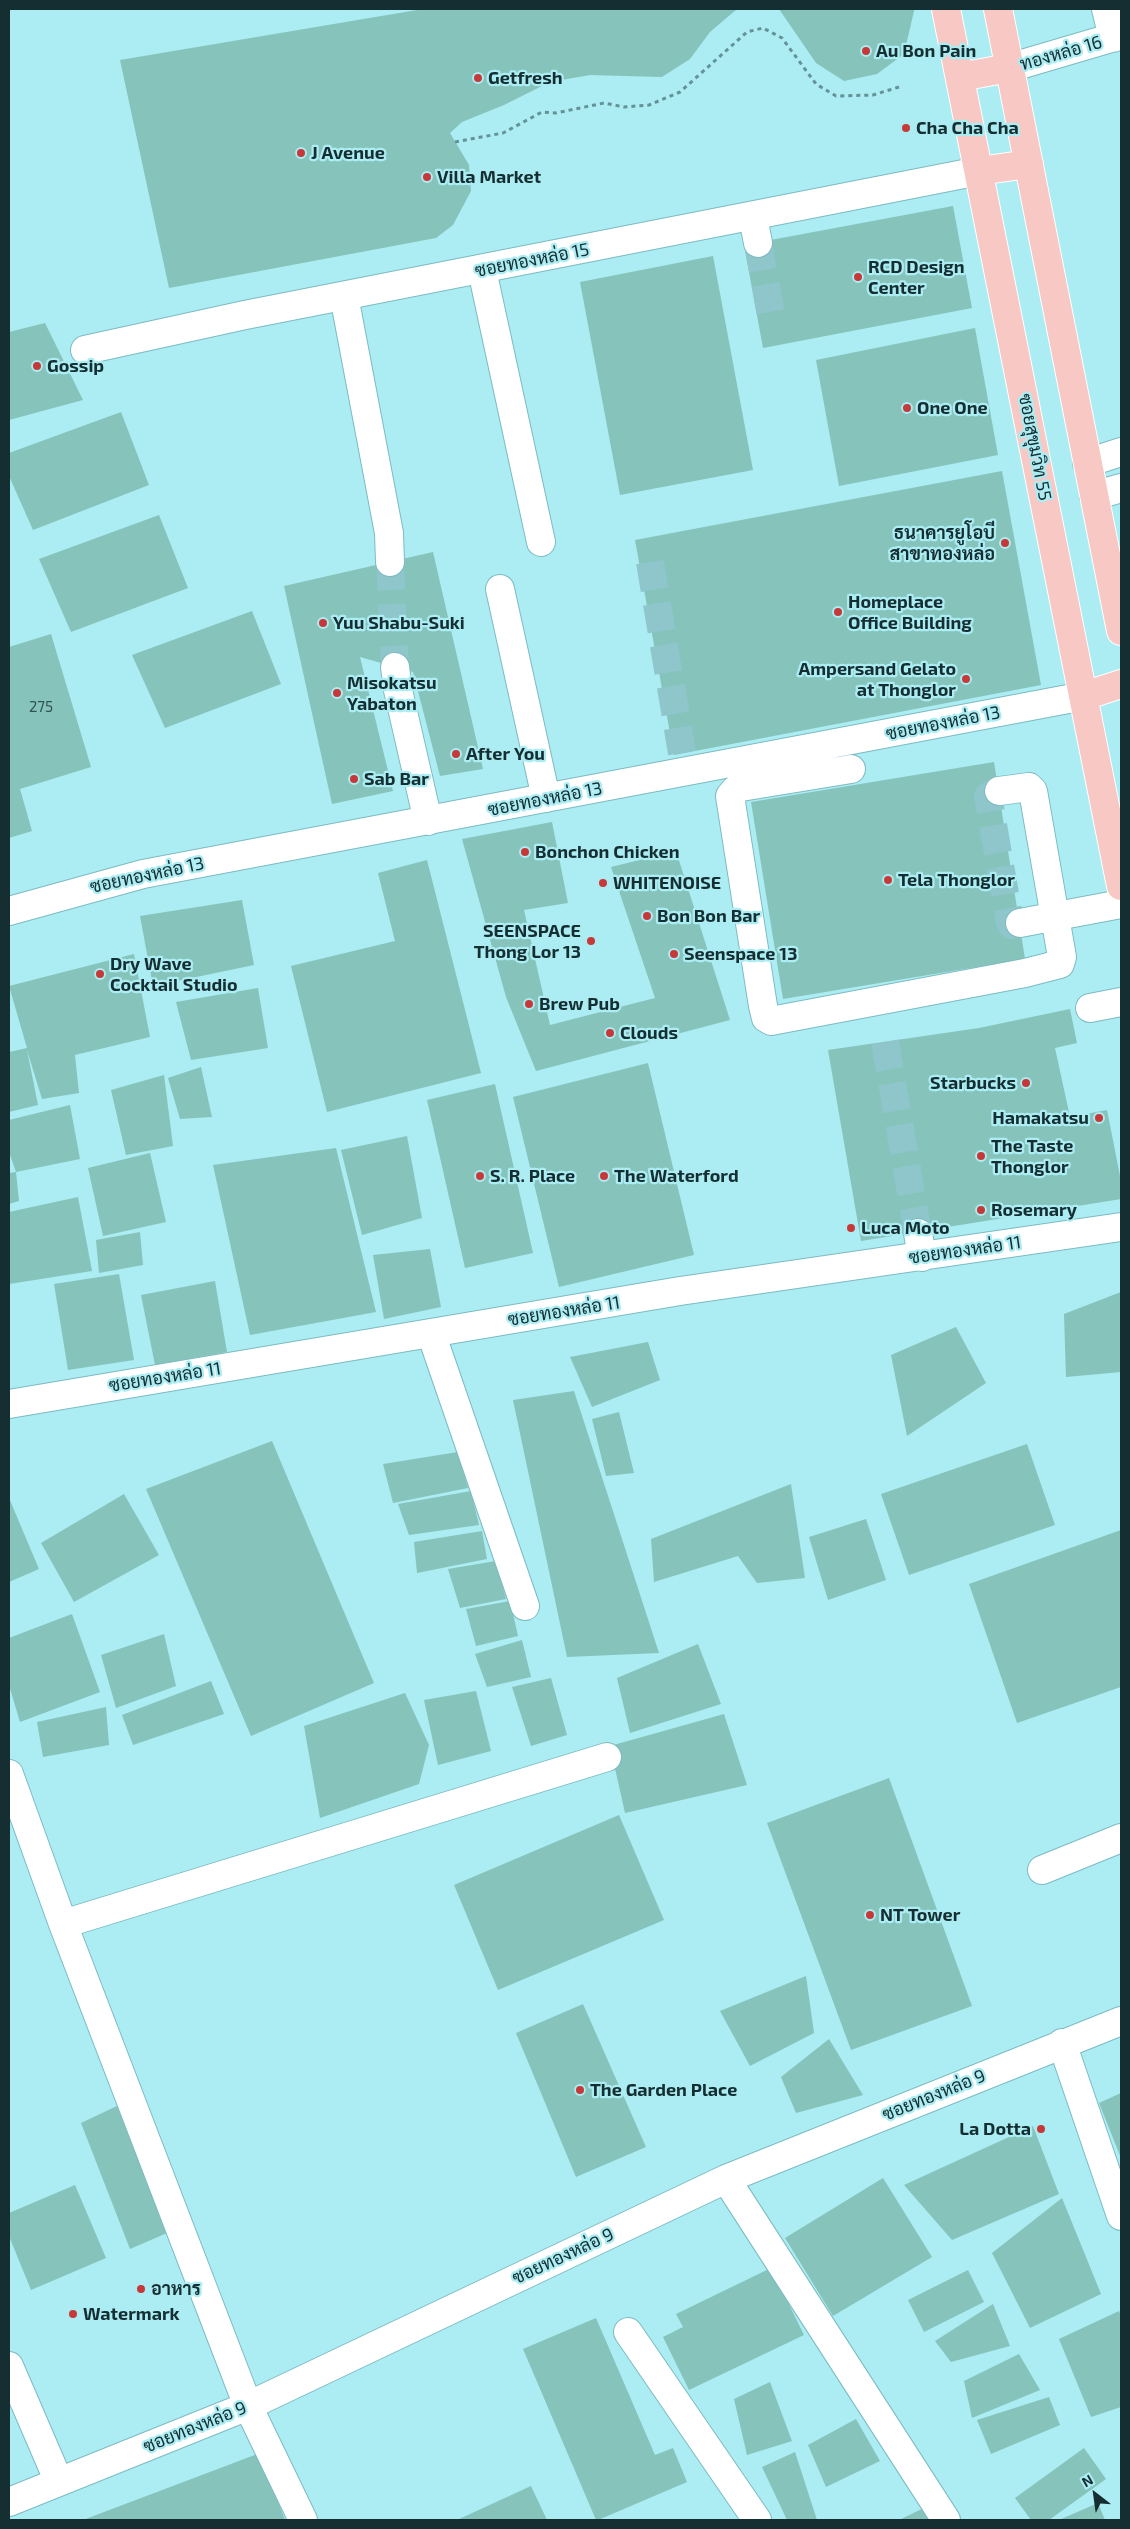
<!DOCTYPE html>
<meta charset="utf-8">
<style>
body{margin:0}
#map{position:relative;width:1130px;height:2529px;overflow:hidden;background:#acecf3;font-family:"Exo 2",sans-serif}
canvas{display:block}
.frame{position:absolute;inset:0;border:10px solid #142e31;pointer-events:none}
.north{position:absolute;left:1070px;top:2469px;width:50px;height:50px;-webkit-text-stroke:4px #acecf3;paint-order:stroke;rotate:330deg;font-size:14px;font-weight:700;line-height:20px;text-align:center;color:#142e31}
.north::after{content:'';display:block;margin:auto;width:18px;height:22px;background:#142e31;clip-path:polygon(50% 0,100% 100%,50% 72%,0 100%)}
</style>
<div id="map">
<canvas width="1130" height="2529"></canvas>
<div class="frame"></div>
<div class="north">N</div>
</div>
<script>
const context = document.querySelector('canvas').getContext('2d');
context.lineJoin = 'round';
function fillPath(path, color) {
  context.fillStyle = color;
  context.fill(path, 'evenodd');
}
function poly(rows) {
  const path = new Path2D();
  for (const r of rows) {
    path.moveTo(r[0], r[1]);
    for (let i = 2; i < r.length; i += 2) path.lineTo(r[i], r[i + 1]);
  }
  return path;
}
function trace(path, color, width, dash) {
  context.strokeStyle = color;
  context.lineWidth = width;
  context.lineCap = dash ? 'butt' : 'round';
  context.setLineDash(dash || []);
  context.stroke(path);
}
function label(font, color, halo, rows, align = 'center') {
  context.font = font + ' "Exo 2",Sarabun,sans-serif';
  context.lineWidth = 4.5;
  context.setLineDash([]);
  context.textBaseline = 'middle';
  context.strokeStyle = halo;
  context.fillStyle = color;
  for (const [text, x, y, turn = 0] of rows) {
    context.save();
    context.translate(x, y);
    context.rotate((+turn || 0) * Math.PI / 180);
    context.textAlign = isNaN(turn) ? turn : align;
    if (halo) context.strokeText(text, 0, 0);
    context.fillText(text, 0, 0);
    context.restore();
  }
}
const building = poly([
 [423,9,737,9,710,32,690,59,662,77,590,75,550,82,504,105,462,122,450,133,469,165,471,191,453,225,436,238,169,288,120,60],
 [779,9,914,9,914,11,904,54,877,74,844,81,816,63],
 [953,206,972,308,763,348,744,245],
 [713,256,753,470,620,495,580,282],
 [45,323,83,400,9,420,9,332],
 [975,328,998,455,839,486,816,360],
 [121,412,149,485,33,530,9,476,9,453],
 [1002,471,1041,685,674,755,635,540],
 [159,515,188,588,71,632,39,559],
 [433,552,483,769,440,776,413,672,360,657,393,791,332,804,284,586],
 [252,611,281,684,165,728,132,655],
 [51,634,91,767,20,789,32,831,9,838,9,647],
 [994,762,1025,959,783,999,751,802],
 [552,822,568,903,524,910,550,1025,655,998,611,867,676,851,730,1020,536,1071,506,997,462,839],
 [427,860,481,1073,327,1112,291,966,395,941,378,873],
 [242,900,254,965,153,986,140,916],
 [134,954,150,1037,75,1055,79,1093,42,1099,27,1050,38,1105,9,1112,9,1052,27,1048,9,986],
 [258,988,268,1048,191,1060,176,1002],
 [1070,1009,1077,1043,1055,1048,1070,1117,1107,1110,1121,1181,1121,1199,861,1241,828,1050,979,1028],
 [648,1063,694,1255,559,1287,513,1097],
 [201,1067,212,1117,180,1119,168,1078],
 [164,1075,173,1146,126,1155,111,1090],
 [495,1084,533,1253,465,1268,427,1100],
 [70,1105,80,1159,16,1172,9,1152,9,1120],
 [407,1136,422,1218,362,1235,341,1150],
 [336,1148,376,1312,250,1335,213,1165],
 [150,1153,166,1222,103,1236,88,1168],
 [16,1172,19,1201,9,1204,9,1173],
 [78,1197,92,1271,9,1284,9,1212],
 [140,1232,143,1265,99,1273,96,1240],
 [430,1249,441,1307,384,1319,373,1255],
 [119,1274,134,1360,68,1370,54,1284],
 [215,1281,227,1352,155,1365,141,1295],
 [1121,1292,1121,1372,1066,1377,1064,1314],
 [956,1327,986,1383,907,1436,891,1355],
 [648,1342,660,1380,592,1407,570,1357],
 [574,1391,659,1653,567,1657,513,1400],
 [619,1412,634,1473,606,1476,592,1419],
 [272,1441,374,1683,251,1736,146,1489],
 [1027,1444,1055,1525,909,1575,881,1494],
 [458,1452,468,1488,393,1503,383,1464],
 [791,1484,805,1578,757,1583,738,1556,654,1582,651,1539],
 [471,1491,479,1525,409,1535,398,1504],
 [124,1494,159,1555,74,1602,41,1543],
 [9,1498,39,1569,9,1582],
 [866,1519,886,1580,828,1600,809,1537],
 [1121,1530,1121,1687,1017,1723,969,1584],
 [482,1531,487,1559,417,1573,414,1542],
 [496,1561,506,1599,460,1608,448,1569],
 [510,1601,518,1636,476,1646,466,1609],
 [72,1614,100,1692,20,1722,9,1685,9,1638],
 [164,1634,176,1686,116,1708,101,1655],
 [522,1640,531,1677,487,1687,475,1654],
 [698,1644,721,1704,630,1733,617,1678],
 [551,1678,567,1735,531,1746,512,1687],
 [211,1681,224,1714,133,1745,122,1715],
 [476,1691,491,1751,438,1765,424,1700],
 [405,1693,429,1745,419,1784,320,1818,304,1726],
 [106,1707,109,1745,43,1757,37,1722],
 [724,1714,747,1785,625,1813,610,1746],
 [889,1778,972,2006,851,2050,767,1823],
 [619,1815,664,1920,498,1990,454,1885],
 [806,1976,814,2033,750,2066,720,2011],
 [583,2004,646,2147,576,2177,516,2033],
 [829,2039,863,2095,796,2113,781,2077],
 [1121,2093,1121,2158,1099,2103],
 [117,2106,167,2233,130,2249,81,2123],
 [1033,2126,1059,2194,952,2240,904,2185],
 [883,2178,932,2257,833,2316,785,2238],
 [75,2185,106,2258,31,2290,9,2236,9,2213],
 [1062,2198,1101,2294,1030,2328,992,2253],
 [771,2268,804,2335,689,2390,663,2337,683,2327,676,2314],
 [968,2270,984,2302,924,2332,908,2300],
 [993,2304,1010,2346,951,2362,935,2341],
 [1119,2311,1121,2316,1121,2407,1091,2417,1059,2339],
 [596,2318,655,2455,673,2448,687,2482,598,2520,596,2520,523,2349],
 [1019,2354,1040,2390,972,2418,964,2381],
 [770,2382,792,2441,747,2455,734,2399],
 [1049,2397,1060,2425,991,2454,977,2420],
 [856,2419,880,2461,826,2487,808,2445],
 [1084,2448,1106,2479,1049,2520,1031,2520,1015,2498],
 [795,2452,817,2520,787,2520,762,2467],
 [260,2453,285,2520,83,2520],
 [531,2486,547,2520,457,2520],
 [1098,2503,1105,2520,1059,2520],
 [924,2508,930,2520,899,2520]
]);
const minorTunnel = poly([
 [758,243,771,315],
 [390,562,395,667],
 [650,562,682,753],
 [999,791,988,796,1010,923,1012,925,1020,923],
 [885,1042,918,1233]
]);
const path = poly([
 [455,142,503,133,542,112,556,113,604,103,624,107,649,105,680,92,747,32,763,28,782,38,816,84,836,96,873,95,899,87]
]);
const minor = poly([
 [1106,9,1113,38],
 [1009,68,1121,35],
 [753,217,758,243],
 [482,270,541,542],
 [344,296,389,533,390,562],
 [85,350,245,315,979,171],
 [1087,463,1121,452],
 [1094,496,1121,488],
 [500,589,546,798],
 [395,667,398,690,428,821],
 [851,769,741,787,735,790,730,796,763,1006,766,1018,771,1021,1025,973,1060,964,1062,957,1033,791,1029,787,999,791],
 [9,911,143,874,1084,696],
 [1020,923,1121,904],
 [1090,1008,1121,1002],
 [918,1233,922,1257],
 [431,1333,525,1606],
 [9,1404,680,1291,1121,1227],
 [9,1774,63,1924,248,2406,303,2520],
 [1042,1870,1121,1838],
 [63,1924,607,1757],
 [1062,2043,1121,2216],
 [726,2179,946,2520],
 [628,2332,757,2520],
 [9,2366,59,2482],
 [9,2502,248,2406,726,2179,1121,2021]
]);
const major = poly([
 [946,9,1121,886],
 [998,9,1121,631],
 [960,77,1009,68],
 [979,171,1029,164],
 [1084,696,1121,684]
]);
const markers = [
 [866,51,5,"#c73838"],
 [478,78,5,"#c73838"],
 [906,128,5,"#c73838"],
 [301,153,5,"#c73838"],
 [427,177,5,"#c73838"],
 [858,277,5,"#c73838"],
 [37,366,5,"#c73838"],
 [907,408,5,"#c73838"],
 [1005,543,5,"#c73838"],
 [838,612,5,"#c73838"],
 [323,623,5,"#c73838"],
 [966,679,5,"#c73838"],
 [337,693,5,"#c73838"],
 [456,754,5,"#c73838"],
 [354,779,5,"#c73838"],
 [525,852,5,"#c73838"],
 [888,880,5,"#c73838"],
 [603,883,5,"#c73838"],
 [647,916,5,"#c73838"],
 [591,941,5,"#c73838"],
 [674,954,5,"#c73838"],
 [100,974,5,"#c73838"],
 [529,1004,5,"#c73838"],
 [610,1033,5,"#c73838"],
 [1026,1083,5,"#c73838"],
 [1099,1118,5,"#c73838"],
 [981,1156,5,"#c73838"],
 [480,1176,5,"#c73838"],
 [604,1176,5,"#c73838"],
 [981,1210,5,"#c73838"],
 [851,1228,5,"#c73838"],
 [870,1915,5,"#c73838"],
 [580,2090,5,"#c73838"],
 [1041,2129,5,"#c73838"],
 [141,2289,5,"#c73838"],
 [73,2314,5,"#c73838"]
];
const numberNames = [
 ["275",41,707]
];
const poiNames = [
 ["Au Bon Pain",876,51],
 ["Getfresh",488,78],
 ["Cha Cha Cha",916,128],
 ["J Avenue",311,153],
 ["Villa Market",437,177],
 ["RCD Design",868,267],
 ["Center",868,288],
 ["Gossip",47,366],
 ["One One",917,408],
 ["ธนาคารยูโอบี",995,533,"right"],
 ["สาขาทองหล่อ",995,554,"right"],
 ["Homeplace",848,602],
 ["Office Building",848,623],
 ["Yuu Shabu-Suki",333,623],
 ["Ampersand Gelato",956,669,"right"],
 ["at Thonglor",956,690,"right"],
 ["Misokatsu",347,683],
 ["Yabaton",347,704],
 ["After You",466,754],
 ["Sab Bar",364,779],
 ["Bonchon Chicken",535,852],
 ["Tela Thonglor",898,880],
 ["WHITENOISE",613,883],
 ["Bon Bon Bar",657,916],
 ["SEENSPACE",581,931,"right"],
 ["Thong Lor 13",581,952,"right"],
 ["Seenspace 13",684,954],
 ["Dry Wave",110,964],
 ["Cocktail Studio",110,985],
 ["Brew Pub",539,1004],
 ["Clouds",620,1033],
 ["Starbucks",1016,1083,"right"],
 ["Hamakatsu",1089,1118,"right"],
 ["The Taste",991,1146],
 ["Thonglor",991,1167],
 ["S. R. Place",490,1176],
 ["The Waterford",614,1176],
 ["Rosemary",991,1210],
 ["Luca Moto",861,1228],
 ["NT Tower",880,1915],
 ["The Garden Place",590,2090],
 ["La Dotta",1031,2129,"right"],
 ["อาหาร",151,2289],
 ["Watermark",83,2314]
];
const streetNames = [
 ["ทองหล่อ 16",1061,53,-16],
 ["ซอยทองหล่อ 15",532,260,-11],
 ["ซอยสุขุมวิท 55",1035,447,79],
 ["ซอยทองหล่อ 13",943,723,-11],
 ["ซอยทองหล่อ 13",545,799,-11],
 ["ซอยทองหล่อ 13",147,875,-12],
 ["ซอยทองหล่อ 11",965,1250,-8],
 ["ซอยทองหล่อ 11",564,1311,-9],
 ["ซอยทองหล่อ 11",165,1377,-9],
 ["ซอยทองหล่อ 9",934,2095,-22],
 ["ซอยทองหล่อ 9",563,2256,-25],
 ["ซอยทองหล่อ 9",195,2427,-22]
];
fillPath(building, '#85c3bb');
trace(minorTunnel, '#8ec6cc', 28, [28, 14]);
trace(minor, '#7cbbc2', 30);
trace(major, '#fff', 30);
trace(path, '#649297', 3, [4, 4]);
trace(minor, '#fff', 28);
trace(major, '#f7c8c4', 28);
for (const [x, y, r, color] of markers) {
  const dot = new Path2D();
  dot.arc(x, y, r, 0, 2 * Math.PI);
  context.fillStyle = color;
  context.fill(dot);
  trace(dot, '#acecf3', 2);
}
label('15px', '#305354', null, numberNames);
label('bold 18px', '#142e31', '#acecf3', poiNames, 'left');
label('18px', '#142e31', '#acecf3', streetNames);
</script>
